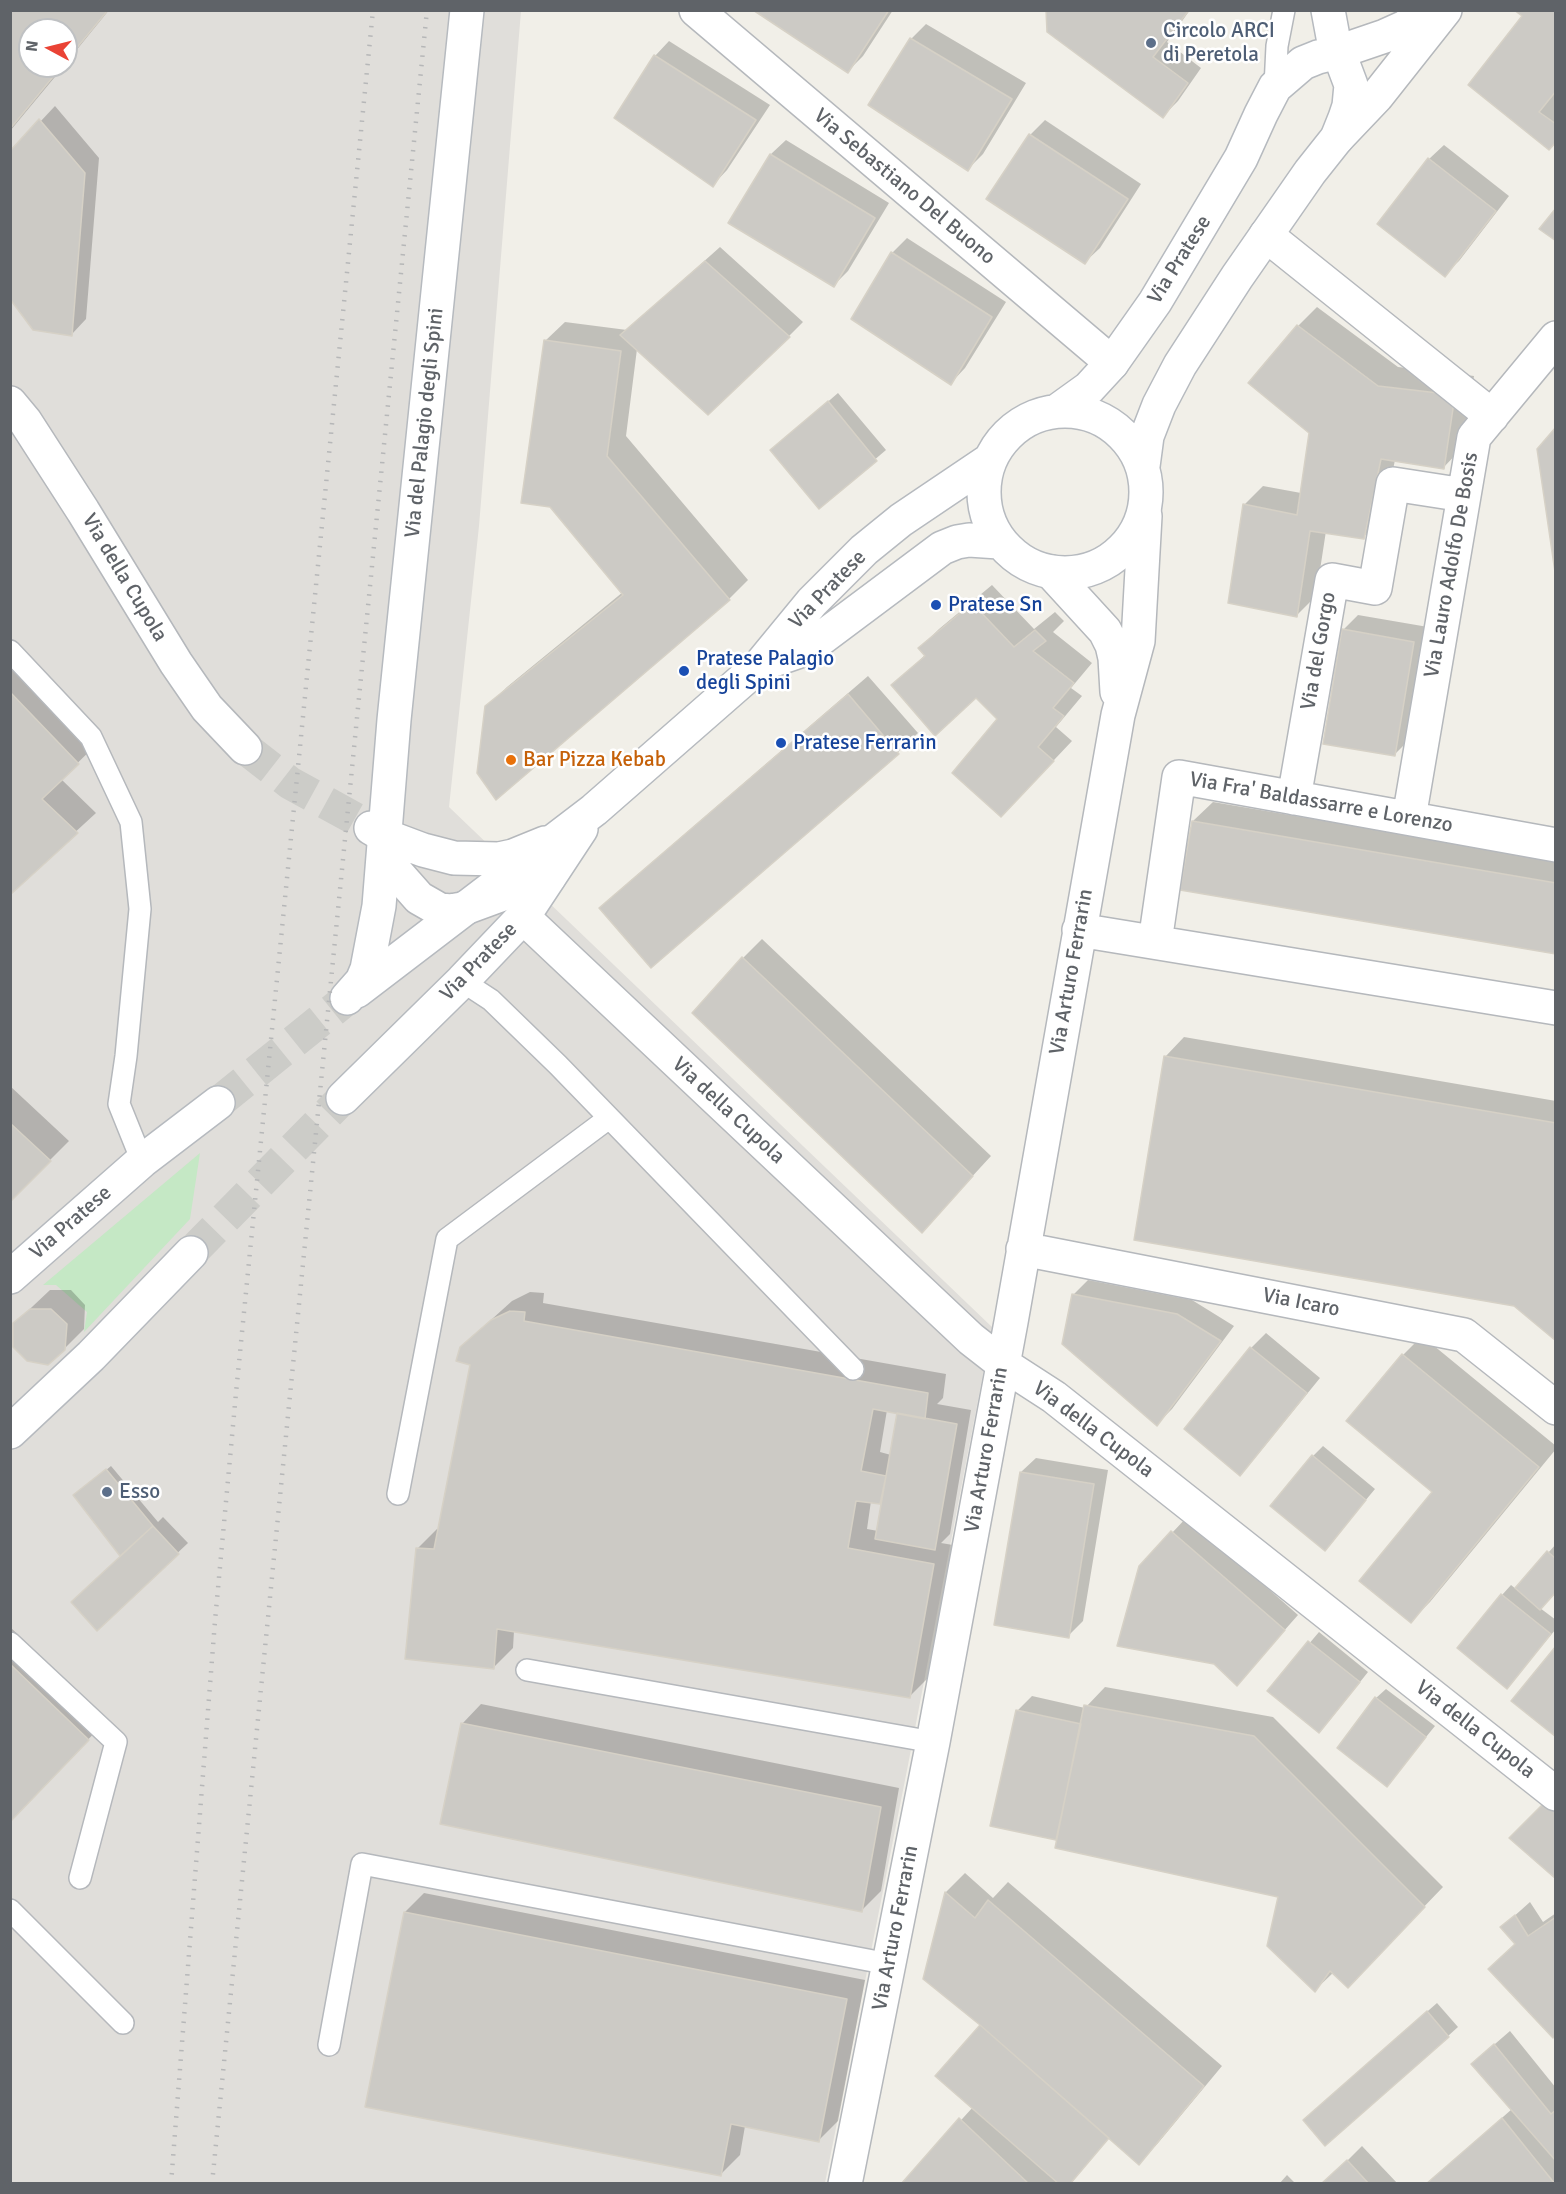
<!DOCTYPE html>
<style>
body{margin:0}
#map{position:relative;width:1566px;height:2194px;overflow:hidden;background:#f1efe8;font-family:Signika,sans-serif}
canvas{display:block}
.frame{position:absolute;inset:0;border:12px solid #5f6368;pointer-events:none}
.north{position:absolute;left:18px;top:18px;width:60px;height:60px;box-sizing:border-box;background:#fff;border:2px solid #bfc1c3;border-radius:50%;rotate:277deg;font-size:16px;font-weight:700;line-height:24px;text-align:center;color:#5f6368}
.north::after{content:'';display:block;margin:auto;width:21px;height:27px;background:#ea4335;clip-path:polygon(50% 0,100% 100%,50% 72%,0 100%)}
</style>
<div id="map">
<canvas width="1566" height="2194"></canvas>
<div class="frame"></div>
<div class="north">N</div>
</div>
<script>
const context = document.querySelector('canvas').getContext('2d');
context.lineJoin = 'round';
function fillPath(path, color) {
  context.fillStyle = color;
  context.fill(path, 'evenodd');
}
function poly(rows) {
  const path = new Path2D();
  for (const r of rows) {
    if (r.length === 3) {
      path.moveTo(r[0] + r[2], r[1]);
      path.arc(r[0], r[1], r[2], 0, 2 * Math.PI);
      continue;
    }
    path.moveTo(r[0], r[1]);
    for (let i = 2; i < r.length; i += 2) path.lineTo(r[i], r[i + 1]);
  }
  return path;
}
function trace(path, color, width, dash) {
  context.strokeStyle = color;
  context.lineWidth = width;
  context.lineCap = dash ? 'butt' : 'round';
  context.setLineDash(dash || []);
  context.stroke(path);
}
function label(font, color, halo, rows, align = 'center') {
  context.font = font + ' Signika,sans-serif';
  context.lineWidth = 5;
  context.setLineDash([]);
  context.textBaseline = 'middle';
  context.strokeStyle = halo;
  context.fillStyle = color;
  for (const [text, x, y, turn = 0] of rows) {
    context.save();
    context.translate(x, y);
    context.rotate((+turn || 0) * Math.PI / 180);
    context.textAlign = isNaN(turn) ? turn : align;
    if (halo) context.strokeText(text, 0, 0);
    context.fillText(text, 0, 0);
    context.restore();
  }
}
const industrial = poly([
 [11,11,521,11,479,526,449,807,992,1327,908,1765,825,2183,11,2184],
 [30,30,66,30,66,66,30,66]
]);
const green = poly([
 [200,1153,190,1219,84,1332,87,1312,56,1285,43,1285]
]);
const shadow = poly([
 [10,10,109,10,66,63,66,30,30,30,30,66,64,66,10,131],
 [756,10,893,10,863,56,848,71],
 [1048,10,1190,10,1167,42,1201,68,1178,101,1163,116],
 [1556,10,1556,142,1470,84],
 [926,24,1026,83,983,154,968,169,870,105,912,38],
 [669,41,770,105,727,170,713,185,655,56],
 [55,106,99,158,86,319,72,334,10,154],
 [1045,120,1141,184,1100,248,1085,262,1030,135],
 [786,140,889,203,848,271,834,285,730,223,771,154],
 [1444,145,1509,196,1459,261,1444,275,1429,159],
 [907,238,1006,302,965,368,951,383,853,318,892,253],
 [720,247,803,322,789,336,637,349,626,436,748,580,729,599,487,707,507,687,623,592,545,341,565,322,627,330],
 [1317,307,1398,367,1474,376,1462,448,1443,468,1395,460,1383,518,1363,537,1326,531,1316,596,1297,615,1244,505,1263,486,1301,493,1311,433,1298,326],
 [838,393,886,450,819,507,772,450],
 [992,585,1034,629,1055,612,1064,621,1053,632,1092,663,1071,688,1082,696,1056,727,1072,741,1020,796,1000,719,976,696,893,686,926,654,920,648,939,629],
 [1358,615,1428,627,1409,740,1395,754,1343,630],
 [10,653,97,744,61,779,96,813,10,892],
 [868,676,918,733,898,752,651,966,602,908,621,889],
 [1213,802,1556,860,1556,953,1193,821],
 [762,939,991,1156,922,1231,743,958],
 [1184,1037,1556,1101,1556,1339,1515,1304,1165,1057],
 [10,1086,69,1141,10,1200],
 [1088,1280,1192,1300,1234,1326,1172,1409,1157,1424,1073,1295],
 [50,1290,71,1290,85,1305,84,1329,64,1349,15,1323],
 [530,1292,544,1293,543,1303,946,1374,943,1398,937,1404,971,1410,950,1534,941,1543,953,1545,929,1677,909,1697,514,1631,513,1648,494,1667,417,1549,437,1529,439,1529,471,1364,461,1347,512,1301],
 [887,1410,899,1412,891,1455,880,1452],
 [884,1499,878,1531,867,1529,871,1501,880,1502],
 [1266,1333,1320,1378,1254,1459,1240,1473,1186,1429,1251,1348],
 [1422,1336,1556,1446,1556,1449,1430,1602,1411,1621,1434,1492,1403,1355],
 [1323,1446,1375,1489,1325,1549,1313,1456],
 [1036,1458,1108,1470,1083,1621,1068,1636,1021,1472],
 [111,1466,158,1522,163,1517,188,1543,97,1629,122,1556,75,1496],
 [1187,1517,1298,1615,1237,1684,1140,1567],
 [1556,1544,1556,1591,1540,1608,1556,1620,1556,1629,1507,1687,1459,1648,1502,1595,1511,1585,1516,1589],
 [10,1627,107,1720,10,1820],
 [1319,1632,1368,1672,1329,1721,1269,1691],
 [1105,1687,1273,1717,1443,1887,1367,1966,1334,1972,1315,1990,1279,1895,1059,1835,1056,1838,1017,1711,1032,1696,1085,1708],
 [1386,1689,1435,1726,1387,1785,1376,1698],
 [481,1704,899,1788,881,1891,862,1910,462,1724],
 [965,1873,993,1898,1008,1882,1222,2066,1158,2143,1139,2163,1110,2137,1069,2183,903,2184,973,2107,982,2025,925,1979,946,1892],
 [424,1893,865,1980,838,2121,819,2140,745,2126,740,2155,720,2175,405,1912],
 [1530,1902,1543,1922,1556,1913,1556,2039,1490,1969,1516,1944,1502,1927],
 [1437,2003,1458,2027,1448,2036,1314,2111],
 [1510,2031,1556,2088,1556,2184,1427,2184,1512,2109,1488,2050],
 [1362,2146,1398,2184,1324,2183,1339,2169],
 [1287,2175,1296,2184,1279,2184]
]);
const building = poly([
 [10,10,108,10,66,61,66,30,30,30,30,66,62,66,10,129,10,10],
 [753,10,889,10,848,73,753,10],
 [1046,10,1189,10,1153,57,1188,83,1163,118,1047,32,1046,10],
 [1514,10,1556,10,1556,91,1539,112,1556,124,1556,142,1549,150,1468,85,1522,16,1514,10],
 [910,38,1012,99,968,171,868,105,910,38],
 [654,55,756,120,713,187,614,118,654,55],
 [39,119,85,173,72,336,33,330,10,299,10,151,39,119],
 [1029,134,1128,199,1085,264,986,199,1029,134],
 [770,154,875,218,834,287,728,223,770,154],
 [1428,158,1496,211,1445,277,1377,224,1428,158],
 [1556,208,1556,241,1539,229,1556,208],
 [891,252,992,317,951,385,851,319,891,252],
 [705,261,790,337,708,415,620,335,705,261],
 [1297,325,1378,386,1455,395,1444,469,1381,459,1364,539,1310,531,1297,617,1228,603,1243,504,1297,515,1309,433,1248,383,1297,325],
 [544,340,621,351,607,456,730,600,496,800,477,773,485,706,623,595,550,507,521,503,544,340],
 [828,401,877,461,819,509,770,450,828,401],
 [1556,427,1556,579,1537,449,1556,427],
 [972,603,1014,647,1035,630,1046,641,1033,651,1074,683,1053,708,1064,716,1038,747,1054,761,1001,817,952,773,997,719,976,698,935,736,891,685,925,656,918,648,972,603],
 [1342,629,1414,642,1395,756,1323,744,1342,629],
 [10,692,79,764,42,799,78,833,10,895,10,692],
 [848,694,899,754,651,968,599,908,848,694],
 [1192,821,1556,883,1556,954,1180,890,1192,821],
 [742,957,973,1176,922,1233,692,1013,742,957],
 [1164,1056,1556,1123,1556,1341,1514,1306,1134,1240,1164,1056],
 [10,1123,51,1161,10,1202,10,1123],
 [1072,1294,1177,1314,1221,1341,1157,1426,1062,1344,1072,1294],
 [30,1309,51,1309,67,1324,65,1350,48,1365,27,1361,13,1347,13,1323,30,1309],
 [510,1311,525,1312,524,1321,928,1393,925,1419,873,1409,861,1471,886,1476,880,1504,856,1501,848,1548,934,1564,910,1698,497,1629,494,1669,405,1659,416,1548,434,1549,470,1365,456,1361,460,1347,491,1320,510,1311],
 [1250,1347,1307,1393,1240,1476,1184,1429,1250,1347],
 [1402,1354,1539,1467,1411,1623,1359,1581,1432,1492,1346,1421,1402,1354],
 [897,1413,957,1424,935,1550,875,1539,897,1413],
 [1312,1455,1366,1500,1325,1551,1270,1506,1312,1455],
 [106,1469,153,1526,120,1556,73,1495,106,1469],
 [1020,1472,1094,1484,1069,1638,994,1625,1020,1472],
 [153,1526,179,1554,97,1631,71,1602,153,1526],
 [1171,1531,1285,1630,1237,1686,1214,1664,1117,1646,1139,1566,1171,1531],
 [1547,1551,1556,1559,1556,1592,1540,1610,1515,1588,1547,1551],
 [1501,1594,1551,1634,1507,1689,1457,1648,1501,1594],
 [1308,1641,1360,1682,1319,1733,1267,1691,1308,1641],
 [1556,1646,1556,1737,1511,1701,1556,1646],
 [10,1664,89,1740,10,1822,10,1664],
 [1375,1697,1426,1737,1387,1787,1337,1748,1375,1697],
 [1084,1705,1254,1736,1425,1907,1348,1988,1330,1971,1315,1992,1267,1946,1278,1897,1055,1848,1084,1705],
 [1016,1710,1081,1724,1056,1840,990,1826,1016,1710],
 [461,1723,881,1807,862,1912,440,1824,461,1723],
 [1545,1802,1556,1811,1556,1879,1509,1838,1545,1802],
 [945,1892,975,1918,988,1900,1204,2086,1139,2165,980,2025,923,1979,945,1892],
 [404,1912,847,1999,819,2142,731,2124,721,2176,365,2107,404,1912],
 [1515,1915,1528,1936,1556,1917,1556,2036,1553,2038,1488,1969,1515,1944,1500,1927,1515,1915],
 [1427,2011,1449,2037,1325,2146,1303,2120,1427,2011],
 [980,2025,1109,2138,1070,2184,1059,2184,935,2076,980,2025],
 [1494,2044,1551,2114,1556,2110,1556,2161,1471,2064,1494,2044],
 [959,2118,1029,2184,901,2184,959,2118],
 [1502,2118,1555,2184,1426,2184,1502,2118],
 [1347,2160,1369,2184,1322,2183,1347,2160]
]);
const minorTunnel = poly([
 [245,748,290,783,370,827]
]);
const secondaryTunnel = poly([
 [218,1103,343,1002],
 [191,1253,343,1098]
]);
const service = poly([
 [1275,87,1277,46,1284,10],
 [10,651,91,737,131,822,140,909,126,1056,119,1104,142,1161],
 [462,981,491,1000,558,1065,853,1369],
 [398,1494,447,1239,609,1118],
 [10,1643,116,1742,80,1878],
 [527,1670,933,1742],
 [10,1910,123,2023],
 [329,2045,362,1864,889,1964]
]);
const minor = poly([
 [696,10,1112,363],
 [1338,52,1385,36,1405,27,1429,10],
 [1337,138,1377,96,1445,10],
 [1266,235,1492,416],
 [10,403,25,421,83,511,176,663,207,708,245,748],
 [1051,572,1105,631,1112,645,1115,658,1117,692],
 [1294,798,1332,580,1375,588,1393,484,1464,495],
 [1409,818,1474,437,1556,338],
 [371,828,383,835,423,850,454,858,499,859,513,856,545,843],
 [383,835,396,872,419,898,440,910,451,911,462,909,549,877],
 [523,917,971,1339,1003,1364,1054,1397,1556,1794],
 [1079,930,1556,1008],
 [1155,942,1179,777,1556,845],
 [1023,1249,1464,1335,1556,1408],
 [845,2184,933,1742,1011,1322,1118,715,1138,641,1145,516]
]);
const secondary = poly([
 [1065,492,81],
 [1057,411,1089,388,1112,363,1155,302,1241,158,1261,114,1275,87,1303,63,1318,57,1338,52],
 [1143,466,1147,436,1159,405,1180,365,1237,277,1310,172,1337,138,1345,118,1349,106,1351,85,1333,37,1328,10],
 [762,664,797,652,819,640,942,548,957,542,969,540,999,542],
 [357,991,594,810,761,664,812,602,864,550,901,520,990,460],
 [347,998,362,981,367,969,379,906,394,720,467,10],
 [343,1098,462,981,523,917,581,829],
 [10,1277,142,1161,218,1103],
 [10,1432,91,1356,191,1253]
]);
const rail = poly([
 [171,2184,215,1621,236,1393,373,10],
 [212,2184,427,10]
]);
const markers = [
 [1151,43,6,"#5c6f8a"],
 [936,605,6,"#1a4fb4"],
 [684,671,6,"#1a4fb4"],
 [781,743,6,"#1a4fb4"],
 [511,760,6,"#e8710a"],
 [107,1492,6,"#5c6f8a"]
];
const serviceNames = [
 ["Circolo ARCI",1163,31],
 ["di Peretola",1163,55],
 ["Esso",119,1492]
];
const streetNames = [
 ["Via Sebastiano Del Buono",904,187,40],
 ["Via Pratese",1180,260,-58],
 ["Via del Palagio degli Spini",425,423,-84],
 ["Via Lauro Adolfo De Bosis",1452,565,-80],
 ["Via della Cupola",124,578,59],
 ["Via Pratese",828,590,-46],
 ["Via del Gorgo",1319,651,-80],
 ["Via Fra' Baldassarre e Lorenzo",1321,803,10],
 ["Via Pratese",479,962,-46],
 ["Via Arturo Ferrarin",1072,972,-80],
 ["Via della Cupola",728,1111,43],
 ["Via Pratese",71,1223,-41],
 ["Via Icaro",1301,1303,11],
 ["Via della Cupola",1093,1430,37],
 ["Via Arturo Ferrarin",987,1450,-80],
 ["Via della Cupola",1475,1730,38],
 ["Via Arturo Ferrarin",896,1928,-79]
];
const transitNames = [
 ["Pratese Sn",948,605],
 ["Pratese Palagio",696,659],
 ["degli Spini",696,683],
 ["Pratese Ferrarin",793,743]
];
const foodNames = [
 ["Bar Pizza Kebab",523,760]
];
fillPath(industrial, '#e0deda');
fillPath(green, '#c5e8c5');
fillPath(shadow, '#0003');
fillPath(building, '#cccac5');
trace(building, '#d6d1c6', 1.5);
trace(minorTunnel, '#ccccc8', 33, [33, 16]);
trace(secondaryTunnel, '#ccccc8', 33, [33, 16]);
trace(service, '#b5b8bc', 24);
trace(minor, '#b5b8bc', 36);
trace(secondary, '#b6babf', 36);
trace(service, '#fff', 21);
trace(minor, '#fff', 33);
trace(secondary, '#fff', 33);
trace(rail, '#b6b7b8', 4.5, [1.5, 8]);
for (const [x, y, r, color] of markers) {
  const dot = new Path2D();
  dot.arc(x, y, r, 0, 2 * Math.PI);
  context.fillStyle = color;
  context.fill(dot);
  trace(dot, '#fff', 2);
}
label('21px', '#4e5e75', '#fff', serviceNames, 'left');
label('21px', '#5f6368', '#fff', streetNames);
label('21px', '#164399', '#fff', transitNames, 'left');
label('21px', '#c56008', '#fff', foodNames, 'left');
</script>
